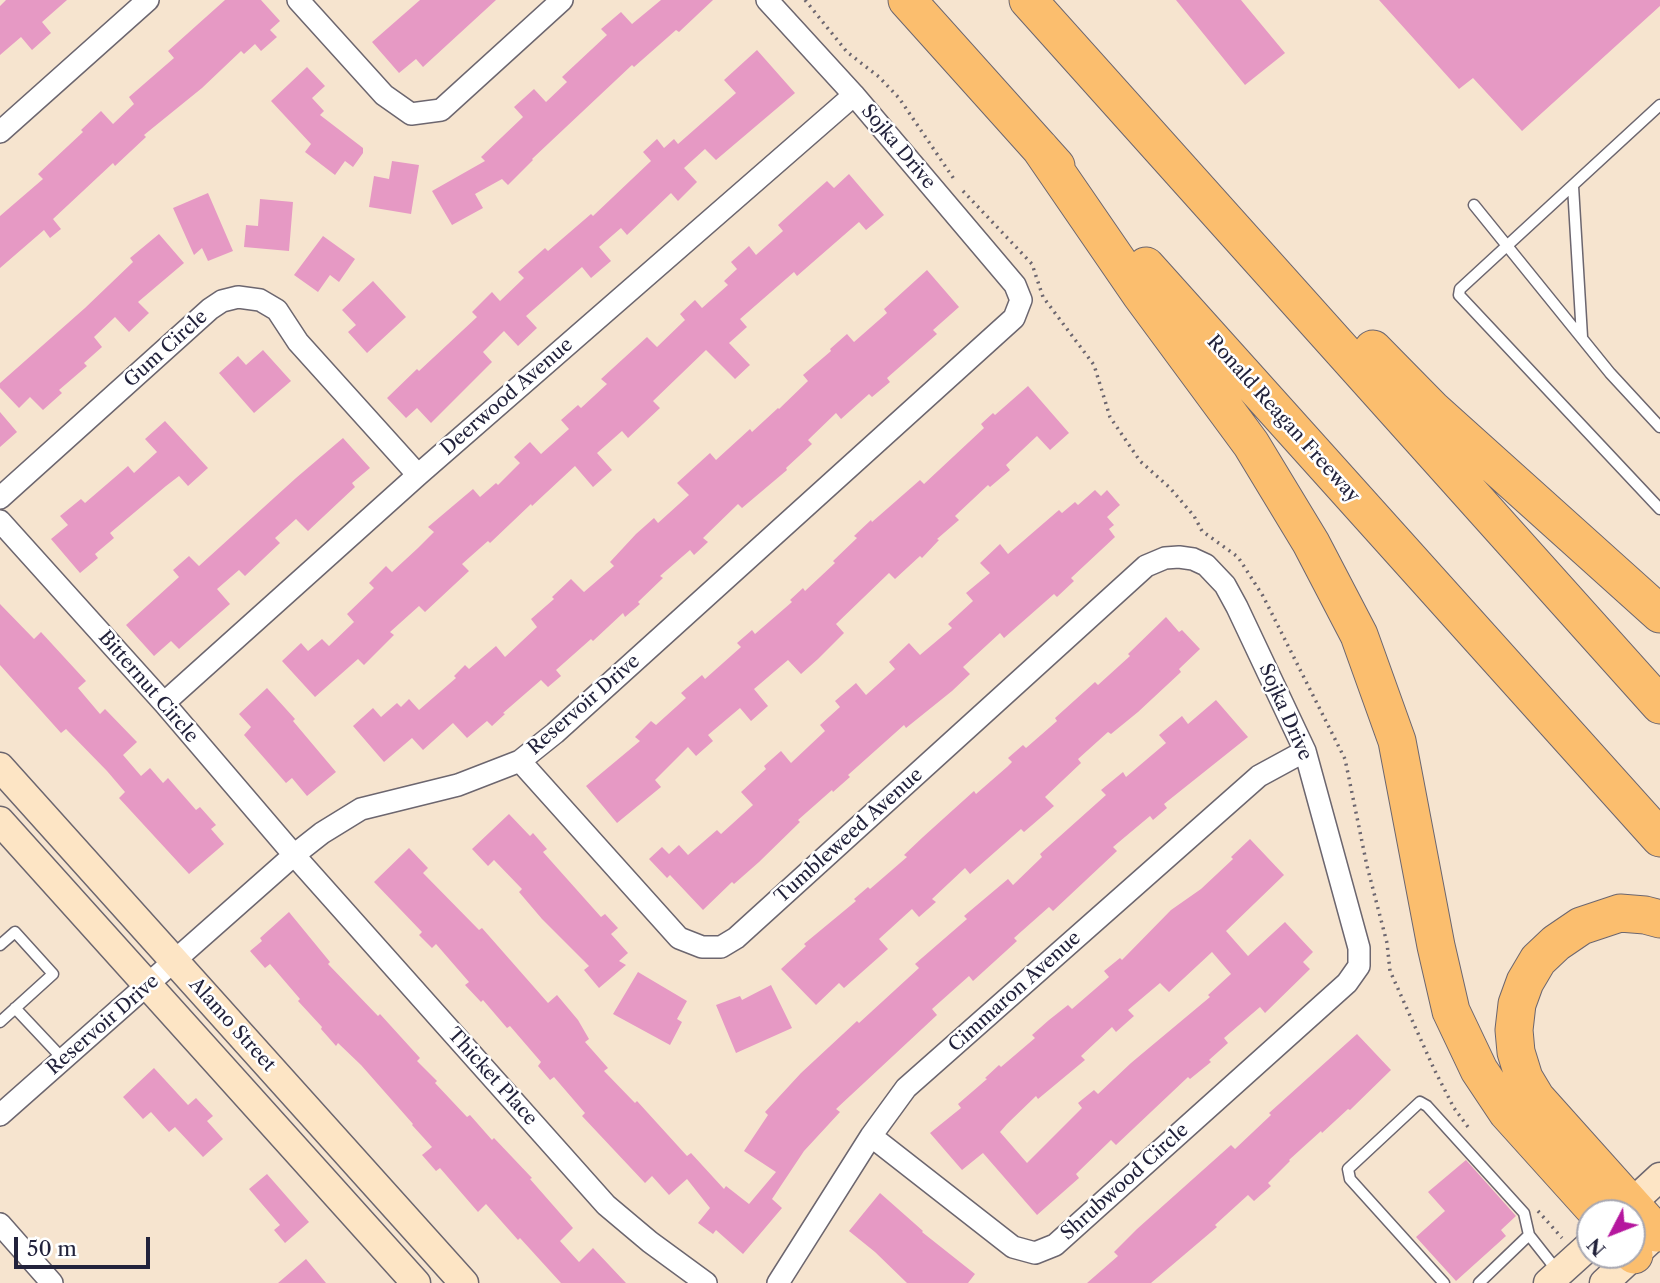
<!DOCTYPE html>
<style>
body{margin:0}
#map{position:relative;width:1660px;height:1283px;overflow:hidden;background:#f6e4cf;font-family:"Libre Caslon Text",serif}
canvas{display:block}
.north{position:absolute;left:1576px;top:1199px;width:70px;height:70px;box-sizing:border-box;background:#fff;border:2px solid #a7a7b1;border-radius:50%;rotate:228deg;font-size:19px;font-weight:700;line-height:28px;text-align:center;color:#22223b}
.north::after{content:'';display:block;margin:auto;width:24px;height:32px;background:#b5179e;clip-path:polygon(50% 0,100% 100%,50% 72%,0 100%)}
.scale{position:absolute;left:14px;top:1237px;width:136px;height:32px;box-sizing:border-box;border:4px solid #22223b;border-top:0;padding-left:9px;font-size:21px;line-height:24px;white-space:nowrap;color:#22223b;-webkit-text-stroke:5px #fff;paint-order:stroke}
</style>
<div id="map">
<canvas width="1660" height="1283"></canvas>
<div class="north">N</div>
<div class="scale">50 m</div>
</div>
<script>
const context = document.querySelector('canvas').getContext('2d');
context.lineJoin = 'round';
function fillPath(path, color) {
  context.fillStyle = color;
  context.fill(path, 'evenodd');
}
function poly(rows) {
  const path = new Path2D();
  for (const r of rows) {
    path.moveTo(r[0], r[1]);
    for (let i = 2; i < r.length; i += 2) path.lineTo(r[i], r[i + 1]);
  }
  return path;
}
function trace(path, color, width, dash) {
  context.strokeStyle = color;
  context.lineWidth = width;
  context.lineCap = dash ? 'butt' : 'round';
  context.setLineDash(dash || []);
  context.stroke(path);
}
function label(font, color, halo, rows, align = 'center') {
  context.font = font + ' "Libre Caslon Text",serif';
  context.lineWidth = 5;
  context.setLineDash([]);
  context.textBaseline = 'middle';
  context.strokeStyle = halo;
  context.fillStyle = color;
  for (const [text, x, y, turn = 0] of rows) {
    context.save();
    context.translate(x, y);
    context.rotate((+turn || 0) * Math.PI / 180);
    context.textAlign = isNaN(turn) ? turn : align;
    if (halo) context.strokeText(text, 0, 0);
    context.fillText(text, 0, 0);
    context.restore();
  }
}
const building = poly([
 [6,0,67,0,42,22,51,33,32,50,21,37,0,55,0,6],
 [225,0,261,0,280,21,270,30,277,37,261,51,255,44,244,54,241,51,202,88,144,135,146,137,115,166,113,163,53,219,61,229,50,238,44,230,0,268,0,216,43,179,38,174,83,132,81,130,101,111,113,124,134,104,129,97,174,58,168,51],
 [420,0,496,0,423,67,416,59,399,73,372,42],
 [661,0,713,0,679,32,676,30,634,67,632,65,532,159,533,160,508,185,502,179,475,194,483,208,452,225,432,191,485,161,481,157,523,117,514,107,534,89,546,102,567,82,562,77,607,35,601,29,621,12,632,24],
 [1176,0,1241,0,1285,53,1245,85],
 [1379,0,1660,0,1660,6,1522,131,1473,78,1459,89],
 [757,50,795,93,716,160,705,149,684,168,697,182,678,201,671,193,627,235,621,228,599,247,611,261,591,278,582,267,526,316,537,328,518,346,504,331,483,352,492,362,431,423,417,408,406,418,387,398,417,369,419,371,477,317,472,312,492,292,500,301,524,278,518,272,545,248,548,251,591,214,593,216,651,161,643,152,657,139,664,148,674,139,678,144,736,93,724,80],
 [307,67,325,86,312,98,324,111,320,115,363,148,363,153,353,167,345,161,335,175,305,152,311,144,271,101],
 [392,161,419,165,411,214,369,207,374,176,389,179],
 [849,174,884,215,866,230,859,222,797,276,794,272,740,319,747,327,729,343,750,365,735,379,706,350,653,401,660,408,628,438,622,431,597,453,612,470,593,487,575,466,532,506,531,504,490,543,488,541,462,564,469,571,425,612,419,606,390,632,394,635,364,665,358,659,315,697,282,661,301,643,308,651,322,639,329,646,354,622,347,614,374,588,369,583,386,566,392,572,418,548,434,532,428,527,473,489,480,497,496,483,498,485,520,463,514,457,530,442,541,454,569,429,561,420,578,405,581,408,607,384,601,379,647,337,657,347,685,320,680,314,695,300,702,308,728,285,724,281,737,269,731,262,749,246,756,255,783,231,778,225,809,197,827,181,834,188],
 [208,193,233,251,208,261,202,248,194,255,173,208],
 [260,199,293,202,289,251,244,247,246,225,258,226],
 [159,234,184,263,138,302,149,313,129,332,115,317,94,337,102,347,84,363,87,366,59,390,62,393,43,410,30,397,19,408,0,388,0,383,85,308,133,262,130,258],
 [323,236,355,259,339,282,330,275,318,292,294,275],
 [927,270,959,307,933,330,937,334,887,378,890,382,872,397,869,394,841,419,836,413,808,440,812,444,786,468,787,470,742,508,738,504,703,538,708,542,694,555,690,550,660,576,663,578,638,602,640,604,625,617,623,613,593,641,591,639,556,670,561,676,548,687,541,680,503,713,505,714,492,726,487,721,467,738,453,723,423,750,412,738,384,762,353,726,373,708,381,717,397,703,401,707,409,699,419,710,456,678,454,676,465,665,469,669,496,646,505,657,537,627,531,619,554,599,552,597,571,579,584,592,614,566,610,562,636,534,654,518,658,523,689,495,677,483,710,453,716,460,750,429,752,432,778,408,779,409,808,381,803,375,831,351,830,349,847,334,854,342,887,313,884,309],
 [373,281,406,317,367,353,348,332,356,325,342,310],
 [263,350,291,381,254,413,219,373,238,356,246,365],
 [1028,386,1069,433,1050,450,1037,436,1006,465,1010,470,990,487,988,485,955,516,959,520,937,539,939,540,922,558,920,556,895,579,889,573,836,624,844,633,818,659,801,674,788,660,754,689,768,706,751,721,740,708,708,735,713,741,696,756,688,747,655,780,661,787,617,823,586,786,640,741,635,737,651,721,656,725,686,698,681,693,702,675,705,679,741,647,737,643,752,630,755,634,792,602,790,600,803,588,805,591,835,563,833,561,857,538,854,536,871,520,872,522,920,480,924,484,984,428,981,424,993,413,995,415],
 [0,412,17,432,0,447],
 [165,421,208,468,188,486,179,476,166,486,110,533,114,538,95,554,98,558,80,573,51,539,68,525,60,516,81,499,85,503,128,466,134,473,157,452,145,439],
 [343,438,370,468,352,483,355,487,308,531,296,519,275,538,280,543,245,576,239,570,217,589,230,604,179,649,171,641,154,656,126,625,179,577,173,570,189,556,199,566,296,478],
 [1095,490,1101,496,1107,490,1120,505,1107,517,1114,525,1109,529,1115,537,1071,578,1074,581,1057,597,1054,594,1004,638,1000,633,963,667,970,674,952,691,906,728,904,725,848,775,850,777,833,792,832,790,798,820,800,822,759,862,734,884,732,882,703,910,670,875,667,878,649,859,662,847,669,854,679,845,688,855,717,830,721,834,753,805,741,792,766,769,764,766,781,751,791,763,825,731,820,725,840,707,835,701,856,683,866,695,895,669,889,662,909,643,920,655,952,628,948,624,973,601,966,593,990,573,980,563,1000,544,1008,554,1059,510,1062,513,1075,502,1078,505],
 [0,604,34,639,41,632,86,681,78,688,100,714,105,709,137,742,123,755,141,776,150,768,163,783,168,778,196,810,200,807,216,825,211,829,224,844,189,874,119,798,125,792,107,771,66,729,61,733,0,665],
 [1166,617,1179,632,1182,630,1200,649,1179,669,1181,672,1138,712,1111,734,1108,732,1078,759,1081,763,1045,797,1054,806,1024,832,1021,829,970,874,965,868,932,899,936,902,919,917,912,909,879,939,888,949,844,988,839,983,816,1005,781,969,806,946,804,944,856,901,854,899,868,887,870,889,907,857,904,855,923,837,974,791,976,794,1007,767,1012,762,1008,758,1023,745,1026,748,1057,721,1055,718,1095,682,1098,685,1130,656,1128,654],
 [267,688,295,719,293,721,336,772,307,796,292,778,286,783,244,735,251,727,239,714],
 [1216,700,1248,737,1164,804,1167,808,1153,820,1150,816,1113,847,1117,851,1053,911,1049,907,1014,938,1017,941,973,981,969,976,932,1009,937,1015,836,1109,840,1112,804,1151,772,1199,782,1208,743,1254,716,1230,713,1234,698,1223,710,1208,687,1179,669,1195,652,1176,645,1183,582,1116,585,1113,554,1077,550,1080,538,1066,541,1062,510,1026,507,1028,483,1000,481,1002,465,985,469,982,436,944,432,948,419,935,422,932,374,882,409,848,428,868,423,873,479,930,482,928,548,1003,557,995,578,1020,589,1039,585,1042,608,1068,604,1071,635,1103,637,1101,687,1156,691,1153,724,1189,726,1186,749,1204,776,1172,744,1151,768,1115,765,1112,801,1073,857,1021,859,1023,919,968,915,964,967,919,964,916,1008,879,1013,885,1042,857,1040,854,1106,795,1101,790,1123,772,1126,777,1166,743,1159,735,1182,716,1188,724],
 [509,814,530,836,533,833,547,849,543,852,601,917,605,914,618,928,611,934,628,953,619,961,626,965,599,988,584,970,589,966,542,919,519,892,522,889,494,860,488,866,472,849],
 [1250,839,1284,875,1226,931,1248,956,1285,922,1313,952,1303,962,1310,969,1265,1013,1260,1007,1224,1038,1228,1043,1209,1060,1211,1062,1190,1079,1188,1077,1116,1145,1111,1140,1076,1174,1079,1178,1037,1215,983,1153,962,1170,930,1133,961,1108,958,1104,987,1079,985,1078,999,1065,1001,1067,1035,1038,1032,1035,1049,1020,1068,1005,1072,1009,1109,977,1104,971,1120,958,1122,960,1171,910,1201,889,1233,859,1231,857],
 [1212,952,1231,974,1208,995,1210,997,1131,1063,1098,1094,1094,1090,1078,1103,1082,1108,1027,1163,1000,1132,1007,1124,1036,1096,1038,1099,1085,1060,1081,1056,1112,1027,1116,1032,1134,1016,1128,1010,1160,983,1169,992],
 [289,912,330,962,328,964,378,1016,380,1014,420,1058,417,1061,437,1081,435,1083,467,1117,470,1115,492,1140,494,1138,532,1178,530,1179,573,1228,560,1241,579,1262,593,1248,626,1283,561,1283,520,1238,518,1240,486,1204,478,1212,440,1168,436,1171,422,1155,432,1147,412,1125,413,1124,361,1065,338,1043,336,1046,321,1029,322,1027,298,1001,300,999,270,964,265,968,250,951,262,941,260,938],
 [638,972,687,1001,677,1019,682,1022,670,1045,613,1014],
 [771,985,792,1028,736,1053,716,1005,740,996,742,1000],
 [1357,1034,1391,1070,1350,1110,1348,1109,1322,1133,1321,1131,1289,1160,1290,1161,1268,1183,1271,1186,1254,1201,1248,1195,1215,1225,1217,1227,1151,1283,1087,1283,1118,1256,1114,1252,1137,1229,1231,1145,1235,1149,1271,1115,1269,1113],
 [154,1068,188,1105,196,1098,213,1116,207,1121,223,1139,203,1157,175,1127,169,1132,151,1112,143,1119,123,1097],
 [1466,1160,1516,1216,1501,1230,1506,1236,1456,1281,1416,1237,1445,1211,1428,1192],
 [267,1174,309,1222,285,1243,274,1230,280,1225,249,1189],
 [880,1193,923,1231,922,1232,975,1274,968,1283,907,1283,875,1252,849,1231],
 [306,1259,326,1283,278,1283]
]);
const path = poly([
 [805,0,847,52,879,77,899,98,956,182],
 [963,191,1032,264,1043,297,1094,365,1110,417,1140,461,1170,488,1194,516,1202,531,1238,557,1263,596,1345,759,1367,866,1387,943,1390,971,1434,1069,1454,1108,1468,1127],
 [1538,1211,1562,1238]
]);
const lane = poly([
 [1660,105,1460,289,1459,295,1660,509],
 [1573,186,1582,337],
 [1474,205,1610,373,1660,427],
 [0,945,15,932,53,974,0,1022],
 [15,1008,63,1059],
 [1529,1235,1559,1273],
 [1444,1283,1350,1179,1348,1169,1420,1102,1427,1106,1524,1213,1529,1235,1479,1283]
]);
const street = poly([
 [298,0,384,95,411,114,441,110,562,0],
 [0,132,148,0],
 [0,498,210,309,222,301,238,297,260,300,277,310,298,342,418,475],
 [0,521,164,703,294,855,606,1205,650,1242,706,1283],
 [164,703,418,475,854,95],
 [520,761,679,938,702,947,721,947,736,938,1146,566,1165,558,1179,557,1193,559,1206,565,1225,585,1237,607,1305,751,1359,948,1359,966,1347,983,1055,1245,1035,1253,1013,1247,871,1136],
 [0,1115,294,855,322,833,361,809,458,785,520,761,555,733,1014,318,1021,300,1015,285,854,95,767,0],
 [0,1224,52,1283],
 [778,1283,871,1136,906,1088,1259,776,1305,751]
]);
const secondary = poly([
 [0,767,464,1283],
 [0,821,416,1283],
 [1621,1213,1660,1177],
 [1548,1283,1590,1245],
 [1604,1283,1648,1242]
]);
const highway = poly([
 [907,0,1056,166],
 [1028,0,1660,705],
 [1040,148,1141,295,1251,444,1311,543,1359,635,1397,741,1436,946,1451,1011,1479,1070,1507,1112,1598,1213],
 [1146,266,1660,838],
 [1373,349,1432,409,1660,614],
 [1657,1233,1536,1098,1524,1078,1516,1052,1514,1030,1517,1004,1525,982,1538,960,1556,943,1581,926,1620,913,1645,915,1660,919],
 [1632,1253,1634,1255]
]);
const streetNames = [
 ["Sojka Drive",898,147,50],
 ["Gum Circle",166,349,-42],
 ["Deerwood Avenue",507,397,-41],
 ["Ronald Reagan Freeway",1283,419,48],
 ["Bitternut Circle",148,687,49],
 ["Reservoir Drive",584,705,-41],
 ["Sojka Drive",1285,712,66],
 ["Tumbleweed Avenue",849,836,-42],
 ["Cimmaron Avenue",1015,992,-42],
 ["Reservoir Drive",103,1025,-41],
 ["Alamo Street",232,1025,48],
 ["Thicket Place",492,1077,48],
 ["Shrubwood Circle",1125,1182,-42]
];
fillPath(building, '#e699c4');
trace(lane, '#6c666f', 13);
trace(street, '#6c666f', 24);
trace(secondary, '#6c666f', 31);
trace(highway, '#6c666f', 39);
trace(path, '#6c666f', 3.5, [2, 5]);
trace(lane, '#fff', 10);
trace(street, '#fff', 21);
trace(secondary, '#fde5c5', 28);
trace(highway, '#fbbe6e', 37);
label('19px', '#22223b', '#fff', streetNames);
</script>
